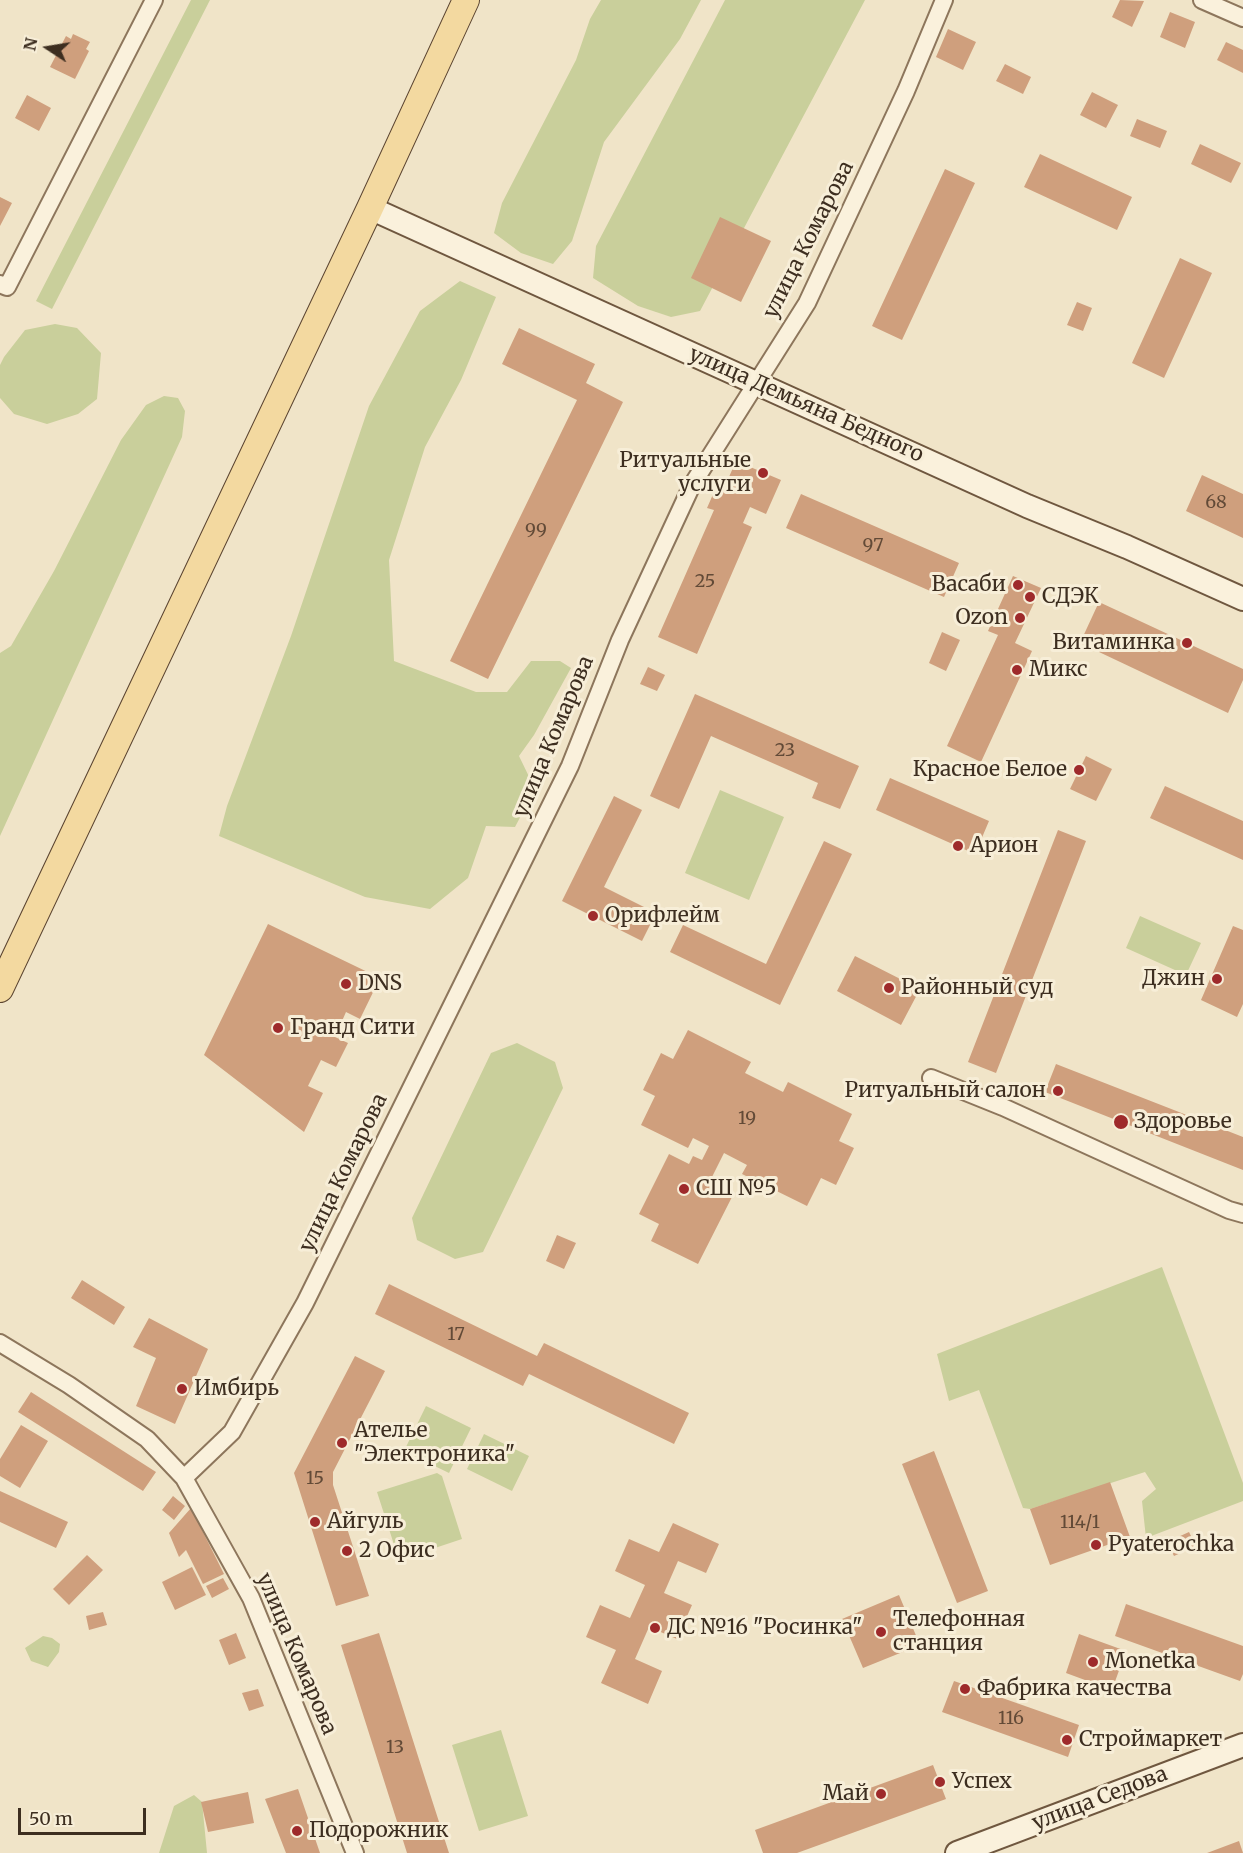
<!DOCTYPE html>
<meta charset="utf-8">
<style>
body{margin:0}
#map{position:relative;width:1243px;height:1853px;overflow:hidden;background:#f0e4c8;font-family:Merriweather,serif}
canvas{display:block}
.north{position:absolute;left:18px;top:18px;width:60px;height:60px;-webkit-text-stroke:4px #f7eed8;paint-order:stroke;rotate:282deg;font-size:16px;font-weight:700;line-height:24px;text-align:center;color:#3d2e20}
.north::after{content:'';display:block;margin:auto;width:21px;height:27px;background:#3d2e20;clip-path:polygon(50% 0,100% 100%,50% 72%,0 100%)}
.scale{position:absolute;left:18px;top:1808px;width:128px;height:27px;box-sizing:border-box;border:3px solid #3d2e20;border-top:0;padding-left:8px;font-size:18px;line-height:21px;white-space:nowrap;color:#3d2e20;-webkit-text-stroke:4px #f7eed8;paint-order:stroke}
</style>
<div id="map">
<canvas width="1243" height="1853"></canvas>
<div class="north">N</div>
<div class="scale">50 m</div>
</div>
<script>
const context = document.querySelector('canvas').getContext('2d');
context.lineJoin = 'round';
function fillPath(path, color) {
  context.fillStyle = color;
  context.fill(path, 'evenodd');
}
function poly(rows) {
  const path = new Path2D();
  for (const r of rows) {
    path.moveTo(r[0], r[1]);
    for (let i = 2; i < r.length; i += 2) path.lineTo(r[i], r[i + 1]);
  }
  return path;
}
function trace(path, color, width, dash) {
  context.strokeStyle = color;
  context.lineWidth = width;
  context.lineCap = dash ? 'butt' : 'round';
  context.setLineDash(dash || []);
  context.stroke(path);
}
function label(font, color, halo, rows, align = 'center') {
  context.font = font + ' Merriweather,serif';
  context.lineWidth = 6;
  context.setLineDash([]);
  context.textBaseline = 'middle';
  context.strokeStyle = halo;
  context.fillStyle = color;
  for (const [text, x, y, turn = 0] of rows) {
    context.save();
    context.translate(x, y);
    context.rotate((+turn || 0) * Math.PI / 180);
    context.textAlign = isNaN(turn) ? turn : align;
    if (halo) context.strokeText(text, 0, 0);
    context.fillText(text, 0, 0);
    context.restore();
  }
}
const green = poly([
 [191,0,210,0,52,309,36,301],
 [601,0,701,0,680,39,604,142,572,241,553,264,521,253,494,233,502,203,576,60,590,19],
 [725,0,865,0,700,311,671,317,638,306,593,278,596,246],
 [460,281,496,297,461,380,425,447,389,560,394,661,476,692,507,692,531,661,560,661,571,668,534,735,519,756,535,789,515,827,486,826,468,878,430,909,365,897,219,836,227,806,291,636,369,406,420,311],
 [55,324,77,328,101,353,97,399,78,414,47,424,14,414,0,398,0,365,4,357,25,330],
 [164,396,178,398,185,411,182,437,0,836,0,653,11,646,54,571,121,440,146,405],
 [720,790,784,817,749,900,685,873],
 [1140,916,1201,943,1186,975,1126,948],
 [517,1043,555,1062,563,1088,483,1252,455,1259,417,1240,412,1218,491,1053],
 [1162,1267,1243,1483,1243,1501,1146,1538,1142,1501,1156,1489,1145,1472,1030,1509,1023,1508,979,1390,949,1401,937,1354],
 [426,1406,471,1428,449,1473,404,1451],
 [484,1434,529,1456,512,1491,467,1469],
 [437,1473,442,1476,462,1539,399,1560,377,1492],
 [43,1636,52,1638,60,1644,59,1652,48,1667,31,1661,25,1648],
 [501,1730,528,1816,479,1831,452,1745],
 [194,1795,202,1802,207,1853,159,1853,174,1806]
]);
const building = poly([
 [1120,0,1144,1,1132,27,1112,17],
 [1170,12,1195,22,1185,48,1160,37],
 [948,29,976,42,963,70,936,57],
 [73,34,90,42,86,49,89,51,75,79,50,67,66,36,71,39],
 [1226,42,1243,50,1243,73,1217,60],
 [1005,64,1031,77,1023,94,996,81],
 [1092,92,1118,105,1106,128,1080,115],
 [27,95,51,108,39,131,15,118],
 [1137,119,1167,131,1160,148,1130,136],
 [1200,144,1241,163,1231,183,1191,164],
 [1040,154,1132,197,1117,230,1024,187],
 [945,169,975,183,902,340,872,326],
 [0,197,12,203,0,226],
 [720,217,771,241,741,302,691,278],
 [1180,258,1212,273,1164,378,1132,363],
 [1077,302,1092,308,1083,331,1067,325],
 [519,328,595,364,586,383,623,402,488,679,450,661,577,400,502,364],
 [736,461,781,480,766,514,750,507,743,523,752,527,697,654,658,637,714,510,707,508,718,483,725,486],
 [1202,475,1243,494,1243,538,1186,511],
 [801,494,959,563,944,597,786,528],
 [1013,576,1041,588,1015,643,1032,651,981,762,947,746,998,635,988,631],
 [1099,602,1243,669,1243,680,1228,713,1080,643],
 [942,632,960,640,946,671,929,663],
 [648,667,665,675,657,691,640,684],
 [695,694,859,766,840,809,812,798,818,783,711,736,679,809,650,796],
 [1086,756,1112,769,1096,801,1070,789],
 [890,778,989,821,975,854,876,810],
 [1165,786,1243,821,1243,860,1150,818],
 [614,796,642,810,604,887,656,913,642,941,562,901],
 [1058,830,1086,841,996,1073,968,1062],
 [824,841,852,854,780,1005,670,952,683,925,766,964],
 [268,924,380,978,360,1019,346,1012,335,1037,348,1043,336,1067,321,1060,308,1086,323,1093,304,1132,204,1055],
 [1233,926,1243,930,1243,1004,1237,1017,1201,1000],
 [855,956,920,989,901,1025,837,991],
 [688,1030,751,1062,745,1073,783,1092,788,1082,852,1114,839,1141,854,1148,836,1185,821,1178,807,1206,742,1174,747,1165,724,1153,709,1183,733,1195,698,1264,651,1241,659,1224,639,1214,669,1154,689,1164,693,1156,702,1160,709,1146,693,1138,688,1148,641,1125,655,1096,643,1090,661,1053,673,1059],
 [1056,1064,1243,1137,1243,1170,1045,1092],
 [557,1235,576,1243,564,1269,546,1261],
 [82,1280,125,1307,114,1325,71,1298],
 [389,1284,537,1356,544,1343,689,1413,674,1444,529,1374,523,1386,375,1314],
 [149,1318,208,1349,175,1424,136,1406,156,1358,133,1347],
 [355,1356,385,1371,333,1472,333,1485,369,1596,336,1606,294,1473],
 [31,1392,156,1472,143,1491,18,1412],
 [21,1425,48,1441,20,1488,0,1476,0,1459],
 [934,1451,988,1591,957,1603,902,1464],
 [1110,1482,1130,1537,1050,1565,1030,1509],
 [0,1491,68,1522,56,1548,0,1522],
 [173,1496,185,1506,174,1520,162,1510],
 [191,1508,224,1574,203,1584,186,1550,179,1557,169,1533],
 [673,1523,719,1544,706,1573,678,1561,664,1593,692,1605,677,1639,649,1627,635,1659,662,1671,648,1704,601,1683,616,1650,586,1637,600,1605,630,1618,645,1585,615,1571,629,1539,659,1552],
 [1189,1532,1196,1546,1174,1556,1167,1542],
 [87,1555,103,1570,69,1605,53,1589],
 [192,1567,206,1595,175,1610,162,1582],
 [223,1578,229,1589,212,1598,206,1586],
 [899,1595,920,1645,863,1668,842,1619],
 [1126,1604,1243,1646,1243,1674,1240,1681,1115,1636],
 [103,1612,107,1625,89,1630,86,1616],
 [236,1633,246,1658,229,1665,219,1640],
 [379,1633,423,1772,449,1853,407,1853,341,1645],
 [1079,1634,1126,1651,1112,1690,1066,1673],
 [954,1681,1079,1725,1068,1757,942,1712],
 [258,1689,264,1706,249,1711,242,1693],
 [933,1765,946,1799,797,1853,763,1853,755,1830],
 [298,1789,320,1853,286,1853,265,1799],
 [248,1792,254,1823,208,1832,201,1802],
 [1239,1841,1243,1853,1207,1853]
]);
const street = poly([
 [1202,0,1243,18],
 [0,284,7,287,154,0],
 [931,1078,1003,1107,1229,1210,1243,1214],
 [0,1343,69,1385,147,1439,184,1478,251,1598,355,1853],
 [184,1478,232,1432,305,1303,570,766,620,640,692,485,807,303,906,91,944,0]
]);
const secondary = poly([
 [370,208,1027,506,1127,547,1243,599],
 [957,1853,1243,1745]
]);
const primary = poly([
 [0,989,370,208,466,0]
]);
const markers = [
 [763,473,6,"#9e2a2b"],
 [1018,585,6,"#9e2a2b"],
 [1030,597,6,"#9e2a2b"],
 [1020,618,6,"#9e2a2b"],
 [1187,643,6,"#9e2a2b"],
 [1017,670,6,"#9e2a2b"],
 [1079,770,6,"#9e2a2b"],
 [958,846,6,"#9e2a2b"],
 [593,916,6,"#9e2a2b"],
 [1217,979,6,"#9e2a2b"],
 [346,984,6,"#9e2a2b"],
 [889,988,6,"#9e2a2b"],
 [278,1028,6,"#9e2a2b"],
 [1058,1091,6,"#9e2a2b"],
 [1121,1122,8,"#9e2a2b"],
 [684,1189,6,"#9e2a2b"],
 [182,1389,6,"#9e2a2b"],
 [342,1443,6,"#9e2a2b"],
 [315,1522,6,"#9e2a2b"],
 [1096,1545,6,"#9e2a2b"],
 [347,1551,6,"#9e2a2b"],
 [655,1628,6,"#9e2a2b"],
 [881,1632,6,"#9e2a2b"],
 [1093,1662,6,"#9e2a2b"],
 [965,1689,6,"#9e2a2b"],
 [1067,1740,6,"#9e2a2b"],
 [940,1782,6,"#9e2a2b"],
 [881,1794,6,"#9e2a2b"],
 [297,1831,6,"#9e2a2b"]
];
const numberNames = [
 ["68",1216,503],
 ["99",536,531],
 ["97",873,546],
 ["25",705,582],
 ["23",785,751],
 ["19",747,1119],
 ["17",456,1335],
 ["15",315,1479],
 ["114/1",1080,1523],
 ["116",1011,1719],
 ["13",395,1748]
];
const streetNames = [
 ["улица Комарова",809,240,-63],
 ["улица Демьяна Бедного",806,405,24],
 ["улица Комарова",554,737,-67],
 ["улица Комарова",344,1173,-64],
 ["улица Комарова",296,1654,67],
 ["улица Седова",1100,1799,-21]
];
const poiNames = [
 ["Ритуальные",751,461,"right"],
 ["услуги",751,485,"right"],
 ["Васаби",1006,585,"right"],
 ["СДЭК",1042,597],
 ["Ozon",1008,618,"right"],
 ["Витаминка",1175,643,"right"],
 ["Микс",1029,670],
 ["Красное Белое",1067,770,"right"],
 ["Арион",970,846],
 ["Орифлейм",605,916],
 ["Джин",1205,979,"right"],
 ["DNS",358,984],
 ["Районный суд",901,988],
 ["Гранд Сити",290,1028],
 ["Ритуальный салон",1046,1091,"right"],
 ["Здоровье",1134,1122],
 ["СШ №5",696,1189],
 ["Имбирь",194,1389],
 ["Ателье",354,1431],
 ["\"Электроника\"",354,1455],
 ["Айгуль",327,1522],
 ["Pyaterochka",1108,1545],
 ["2 Офис",359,1551],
 ["Телефонная",893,1620],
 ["станция",893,1644],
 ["ДС №16 \"Росинка\"",667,1628],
 ["Monetka",1105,1662],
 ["Фабрика качества",977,1689],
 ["Строймаркет",1079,1740],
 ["Успех",952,1782],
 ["Май",869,1794,"right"],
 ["Подорожник",309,1831]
];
fillPath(green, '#c9cf9b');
fillPath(building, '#cf9f7d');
trace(street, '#8d765c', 20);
trace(secondary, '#6f573f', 26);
trace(primary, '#5b4430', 28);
trace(street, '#faf1dc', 16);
trace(secondary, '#faf1dc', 22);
trace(primary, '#f3d9a0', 26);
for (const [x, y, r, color] of markers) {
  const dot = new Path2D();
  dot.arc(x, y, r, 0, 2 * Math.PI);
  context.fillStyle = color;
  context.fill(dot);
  trace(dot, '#f7eed8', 2);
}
label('18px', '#624a37', null, numberNames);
label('21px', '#3d2e20', '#f7eed8', streetNames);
label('21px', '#3d2e20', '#f7eed8', poiNames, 'left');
</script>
